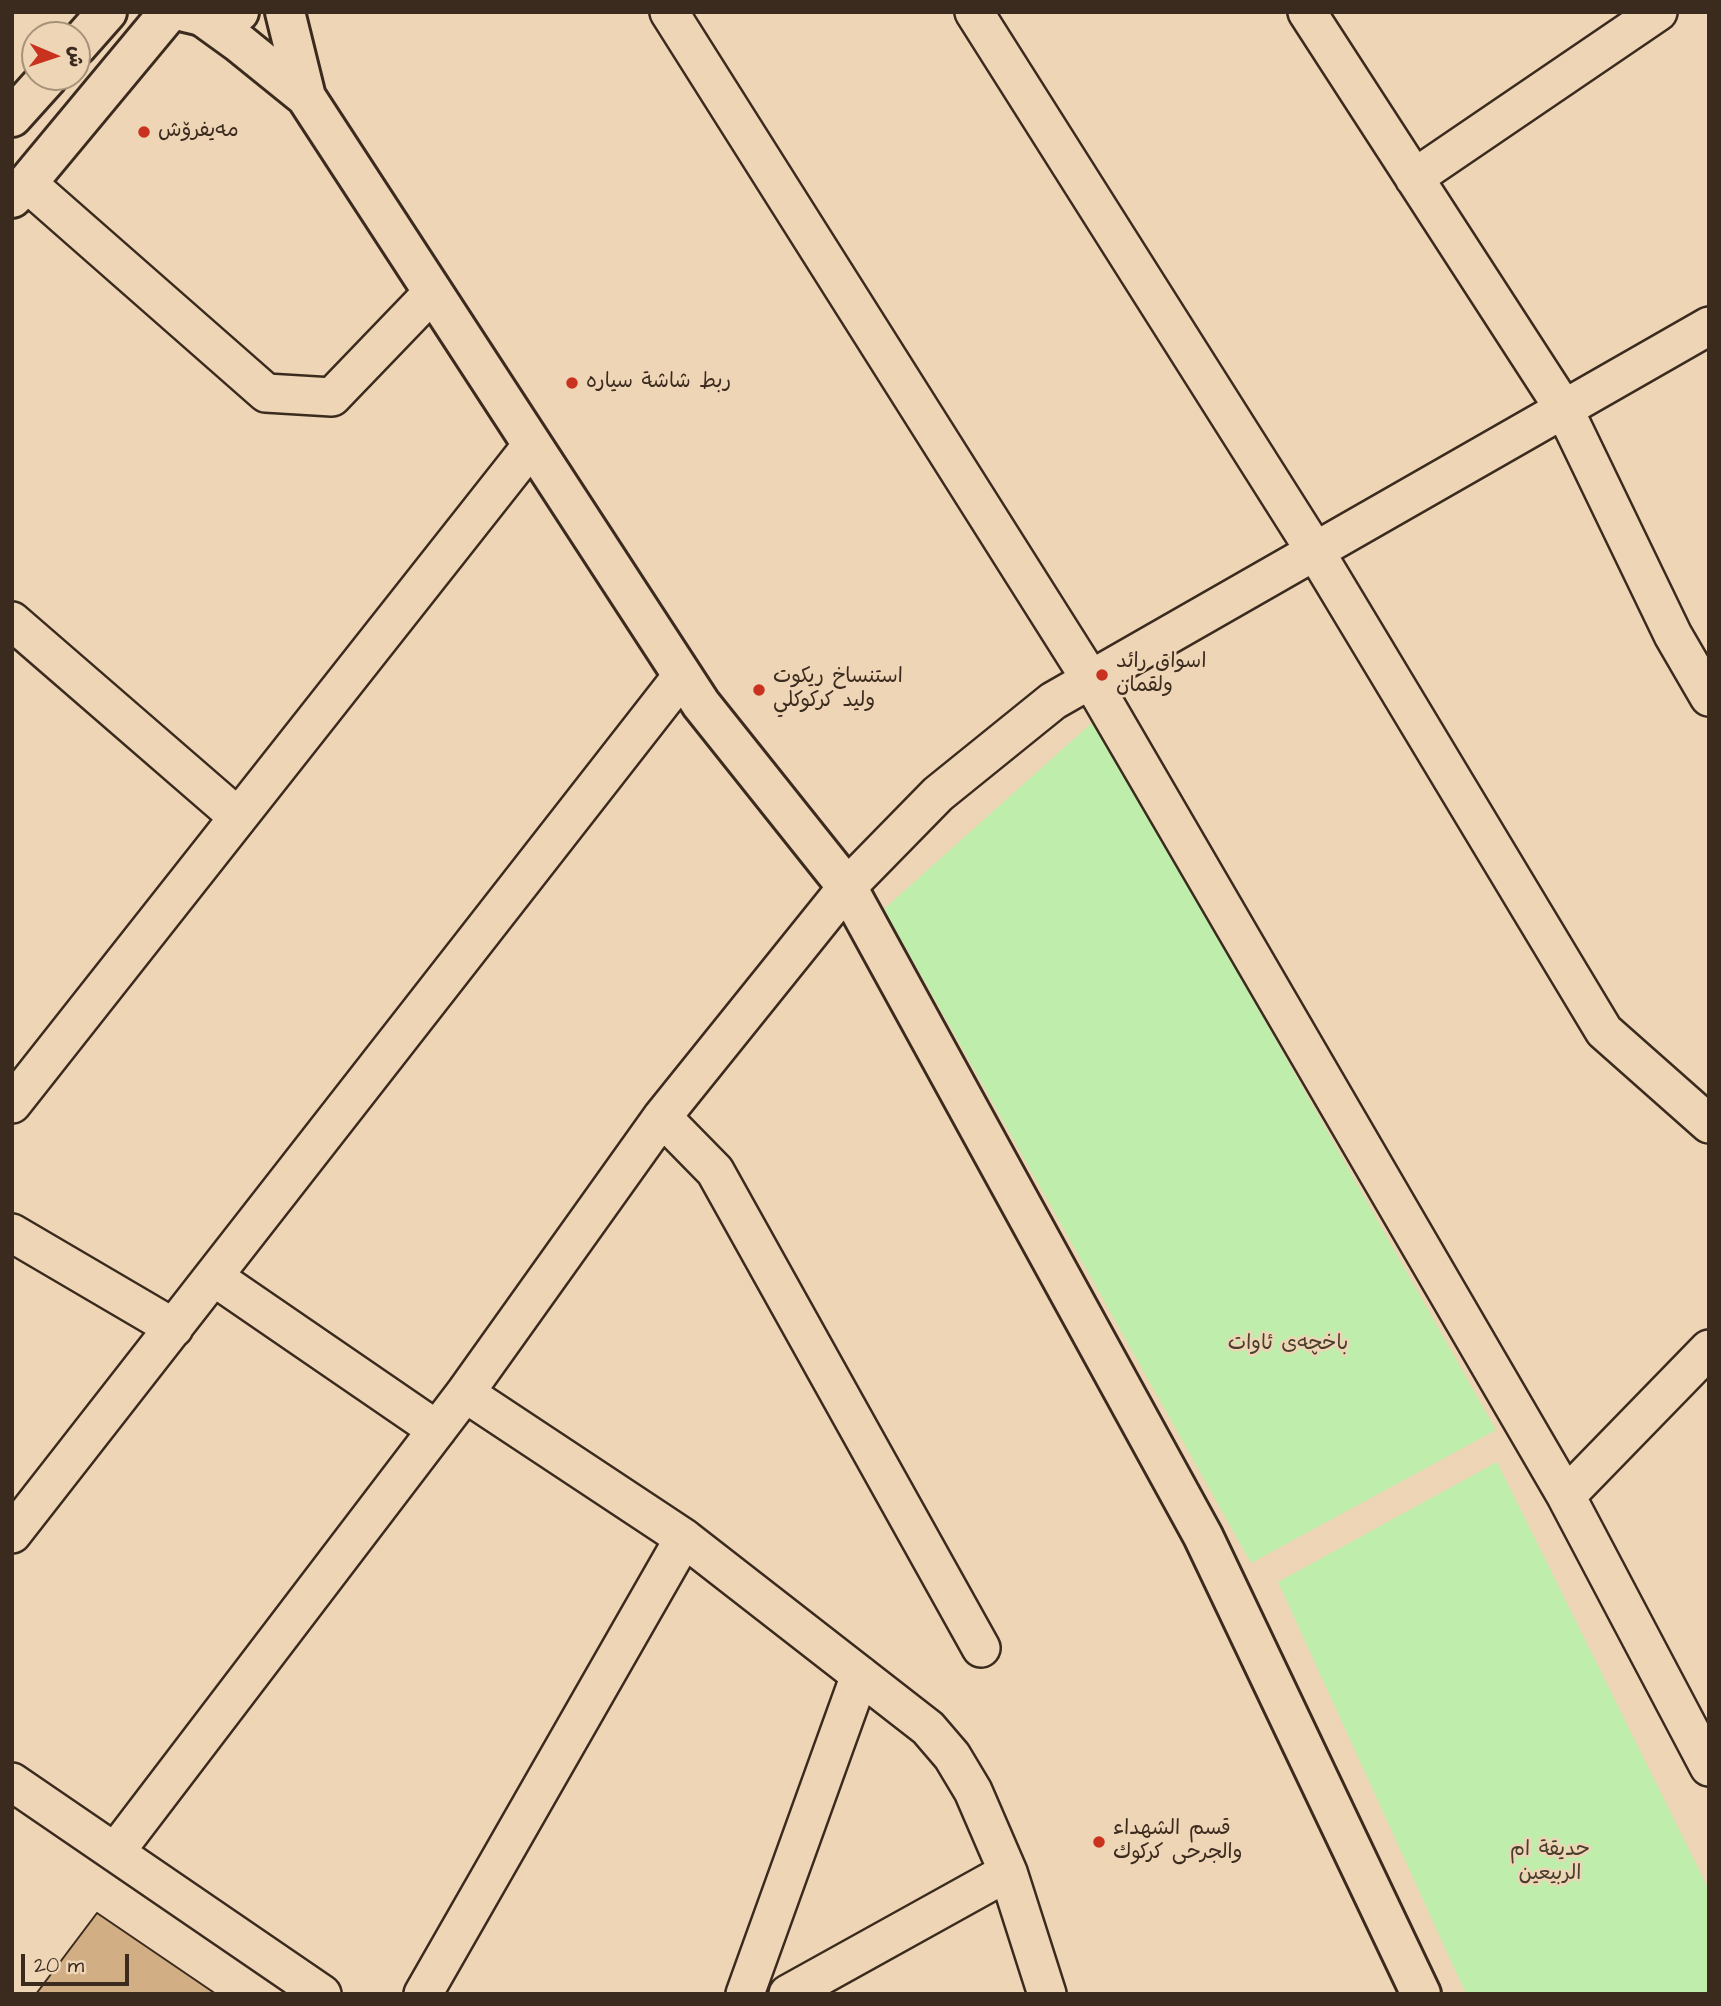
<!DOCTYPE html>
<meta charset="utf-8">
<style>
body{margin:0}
#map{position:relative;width:1721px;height:2006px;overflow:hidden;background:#eed5b6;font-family:"Architects Daughter","Playpen Sans Arabic",sans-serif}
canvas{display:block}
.frame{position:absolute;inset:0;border:14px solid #3b2a1e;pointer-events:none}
.north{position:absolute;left:21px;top:21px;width:70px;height:70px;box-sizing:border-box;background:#eed5b6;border:2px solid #a69179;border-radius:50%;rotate:92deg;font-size:19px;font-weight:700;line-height:28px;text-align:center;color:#3b2a1e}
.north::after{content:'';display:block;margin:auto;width:24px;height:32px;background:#c8321e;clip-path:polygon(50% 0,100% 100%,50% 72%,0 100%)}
.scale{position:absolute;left:21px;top:1954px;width:108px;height:32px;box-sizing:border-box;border:4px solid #3b2a1e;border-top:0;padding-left:9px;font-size:21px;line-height:24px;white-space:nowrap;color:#3b2a1e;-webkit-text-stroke:5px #eed5b6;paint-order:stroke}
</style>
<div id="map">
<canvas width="1721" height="2006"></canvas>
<div class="frame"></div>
<div class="north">ش</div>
<div class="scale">20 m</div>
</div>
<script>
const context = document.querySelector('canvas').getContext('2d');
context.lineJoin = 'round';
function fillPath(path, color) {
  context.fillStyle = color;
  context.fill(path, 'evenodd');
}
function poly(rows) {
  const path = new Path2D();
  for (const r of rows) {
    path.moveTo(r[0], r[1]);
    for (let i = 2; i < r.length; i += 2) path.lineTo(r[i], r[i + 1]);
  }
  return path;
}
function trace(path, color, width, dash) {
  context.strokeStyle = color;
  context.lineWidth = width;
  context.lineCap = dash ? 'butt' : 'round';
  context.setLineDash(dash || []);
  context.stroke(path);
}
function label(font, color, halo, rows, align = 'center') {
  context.font = font + ' "Architects Daughter","Playpen Sans Arabic",sans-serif';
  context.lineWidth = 5;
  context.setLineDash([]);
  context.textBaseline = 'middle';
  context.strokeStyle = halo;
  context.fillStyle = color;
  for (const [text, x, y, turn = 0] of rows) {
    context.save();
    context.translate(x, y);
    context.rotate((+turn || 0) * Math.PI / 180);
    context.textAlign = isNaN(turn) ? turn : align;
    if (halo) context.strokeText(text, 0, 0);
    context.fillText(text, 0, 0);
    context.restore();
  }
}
const green = poly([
 [1095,720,1496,1430,1251,1563,884,909],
 [1497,1462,1709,1890,1709,1994,1466,1994,1278,1582]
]);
const building = poly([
 [97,1913,216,1994,36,1994,97,1913]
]);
const street = poly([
 [669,12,1091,680,1566,1496,1709,1767],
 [974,12,1315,551,1604,1031,1709,1124],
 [1307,12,1564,409,1673,635,1709,697],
 [1414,178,1658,12],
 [27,183,266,393,332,397,433,292],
 [12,621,238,817],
 [12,1104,532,445],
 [662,1117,715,1171,981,1648],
 [12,1233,174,1328],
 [214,1277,437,1430],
 [1566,1496,1709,1349],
 [12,1534,682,676],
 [684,1538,928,1728,952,1756,973,1791,1008,1872,1047,1994],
 [12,1782,322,1994],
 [116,1851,465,1393],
 [423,1994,684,1538,465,1393,662,1117,847,887,938,794,1053,701,1709,326],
 [745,1994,860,1675],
 [788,1994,1008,1872]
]);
const secondary = poly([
 [285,12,306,97],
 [202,16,238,42,306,97,701,704,847,887,1203,1536,1421,1994]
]);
const primary = poly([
 [185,12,202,16,220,16,239,12],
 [77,46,107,12],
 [12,117,48,77],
 [12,198,27,183,169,12]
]);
const markers = [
 [144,132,7,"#c8321e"],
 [572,383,7,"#c8321e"],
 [1102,675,7,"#c8321e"],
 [759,690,7,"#c8321e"],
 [1099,1842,7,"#c8321e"]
];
const poiNames = [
 ["مەیفرۆش",158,132],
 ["ربط شاشة سياره",586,383],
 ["اسواق رائد",1116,663],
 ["ولقمان",1116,687],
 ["استنساخ ريكوت",773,678],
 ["وليد كركوكلي",773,702],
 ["قسم الشهداء",1113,1830],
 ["والجرحى كركوك",1113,1854]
];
const parkNames = [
 ["باخچەی ئاوات",1288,1345],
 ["حديقة ام",1550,1851],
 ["الربيعين",1550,1875]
];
fillPath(green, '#bfedab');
fillPath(building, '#d1ae83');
trace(building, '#3b2a1e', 2);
trace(street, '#3b2a1e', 42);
trace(secondary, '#3b2a1e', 44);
trace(primary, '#3b2a1e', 44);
trace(street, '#eed5b6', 37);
trace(secondary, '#eed5b6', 38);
trace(primary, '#eed5b6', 38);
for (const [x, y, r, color] of markers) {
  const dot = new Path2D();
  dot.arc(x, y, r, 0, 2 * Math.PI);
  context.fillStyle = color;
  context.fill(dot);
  trace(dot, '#eed5b6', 2.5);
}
label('21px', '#3b2a1e', '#eed5b6', poiNames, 'left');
label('21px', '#483e2c', '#eed5b6', parkNames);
</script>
